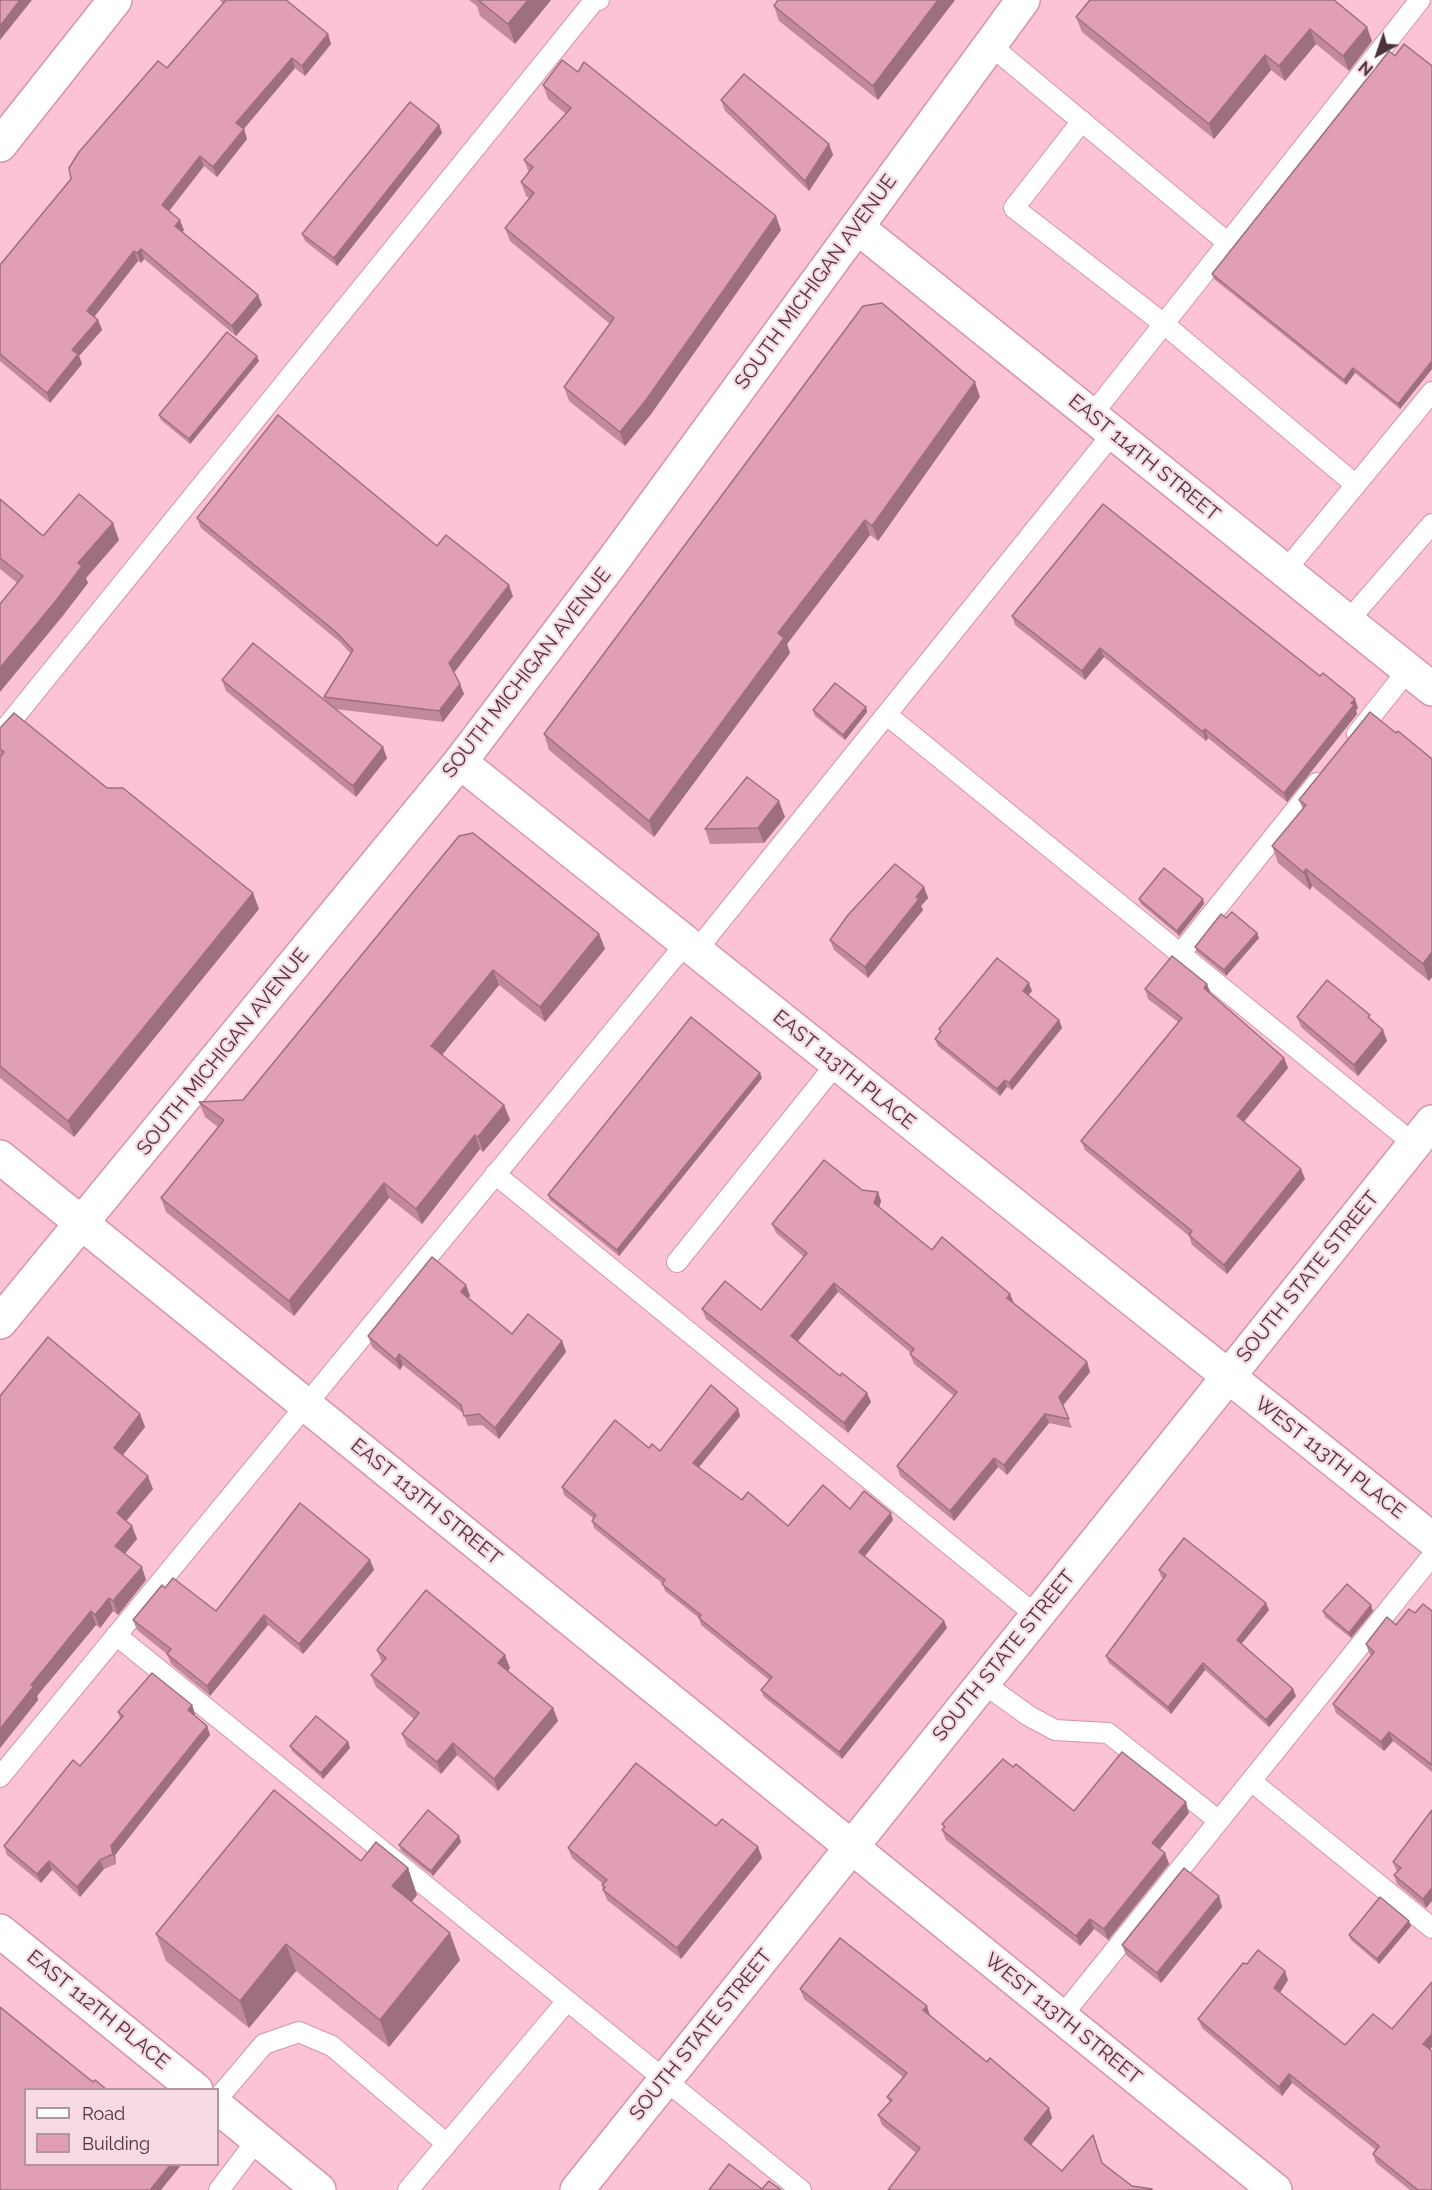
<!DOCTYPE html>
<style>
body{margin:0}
#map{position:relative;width:1432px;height:2190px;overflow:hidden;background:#fbc3d5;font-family:Raleway,sans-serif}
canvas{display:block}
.legend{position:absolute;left:24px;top:2088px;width:195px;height:78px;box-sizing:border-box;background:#f6d9e2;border:2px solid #b2969f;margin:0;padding:8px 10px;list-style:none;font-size:18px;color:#4d323b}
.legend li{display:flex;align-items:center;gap:12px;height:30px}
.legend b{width:30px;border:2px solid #b2969f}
.north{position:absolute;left:1348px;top:24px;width:60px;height:60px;-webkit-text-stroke:4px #f6d9e2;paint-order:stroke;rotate:220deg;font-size:16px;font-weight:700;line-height:24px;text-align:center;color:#4d323b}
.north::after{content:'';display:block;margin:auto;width:21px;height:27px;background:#4d323b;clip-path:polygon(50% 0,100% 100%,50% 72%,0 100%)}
</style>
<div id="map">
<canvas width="1432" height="2190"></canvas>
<ul class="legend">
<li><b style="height:8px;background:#fff"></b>Road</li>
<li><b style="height:16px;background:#e19fb4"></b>Building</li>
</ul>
<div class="north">N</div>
</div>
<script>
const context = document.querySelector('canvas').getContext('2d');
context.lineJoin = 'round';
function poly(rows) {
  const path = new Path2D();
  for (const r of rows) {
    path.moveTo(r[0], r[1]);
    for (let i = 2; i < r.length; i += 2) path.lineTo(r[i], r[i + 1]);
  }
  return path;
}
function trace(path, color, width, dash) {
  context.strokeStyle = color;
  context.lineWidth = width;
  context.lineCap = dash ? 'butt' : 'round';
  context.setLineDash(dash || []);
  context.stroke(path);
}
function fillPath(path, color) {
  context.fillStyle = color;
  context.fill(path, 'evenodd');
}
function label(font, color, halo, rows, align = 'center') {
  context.font = font + ' Raleway,sans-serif';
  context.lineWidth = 4.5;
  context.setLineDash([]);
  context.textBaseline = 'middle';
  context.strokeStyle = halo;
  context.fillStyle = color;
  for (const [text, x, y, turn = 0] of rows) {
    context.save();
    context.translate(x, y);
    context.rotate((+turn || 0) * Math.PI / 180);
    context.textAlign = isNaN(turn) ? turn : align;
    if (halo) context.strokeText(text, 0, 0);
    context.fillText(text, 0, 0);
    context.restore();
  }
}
const service = poly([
 [990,45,1228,243],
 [1082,121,1014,208,1164,324,1356,485],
 [1091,416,1420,0],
 [1285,571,1432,392],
 [1348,621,1432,524],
 [887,715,1414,1144],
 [1357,734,1408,670],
 [0,735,594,1,599,0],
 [696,951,1113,433],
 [1180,954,1317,783],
 [495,1174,1037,1616],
 [677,1262,836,1064],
 [116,1635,801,2190],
 [983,1683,1029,1716,1055,1730,1108,1733,1219,1821],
 [0,1777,686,943],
 [1251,1781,1432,1928],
 [1061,2017,1432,1556],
 [218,2098,264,2044,299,2032,332,2046,447,2144],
 [219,2190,257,2140],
 [408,2190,567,2001]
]);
const minor = poly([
 [0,145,115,0],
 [857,227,1432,689],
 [460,762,1432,1539],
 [0,1157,1275,2190],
 [0,1931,196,2090],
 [218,2107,319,2190]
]);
const tertiary = poly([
 [577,2190,1432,1122]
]);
const secondary = poly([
 [0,1322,460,762,612,562,1023,0]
]);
const wall = poly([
 [220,0,286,0,328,34,331,44,305,76,295,68,244,129,247,139,217,177,204,166,169,211,184,230,182,232,258,295,262,305,236,336,144,259,141,263,138,261,94,317,98,320,102,330,79,356,82,364,50,403,0,361,0,265,223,4],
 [469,0,551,0,515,44,480,16,477,6],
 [955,0,878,100,779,21,774,6],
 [1334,0,1372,41,1349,71,1316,44,1285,81,1271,70,1214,139,1082,32,1076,17],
 [1395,56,1432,66,1432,369,1400,409,1355,373,1346,385,1214,279,1212,274],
 [543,85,781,230,651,414,625,446,569,401,564,387,610,324,510,241,505,228,529,198,526,196,521,182,529,173,524,160,566,114,548,99],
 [721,100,829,144,833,155,809,191,725,111],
 [439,125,442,133,337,266,305,241,302,234],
 [259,361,190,444,161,420,159,415],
 [980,397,878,541,870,535,787,644,790,653,654,837,549,750,544,734],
 [0,499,43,536,119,540,86,578,88,583,61,618,0,569],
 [197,518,437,546,513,596,454,672,464,694,443,722,335,709,387,758,356,797,226,691,222,680,325,701,324,697,351,654,340,642,201,528],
 [1012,616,1358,708,1356,710,1357,714,1287,802,1208,738,1206,741,1104,657,1085,680,1015,625],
 [866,707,867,712,845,740,815,716,813,710],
 [0,728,259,909,74,1137,0,1078],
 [1396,733,1432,759,1432,977,1429,981,1312,886,1310,890,1278,863,1272,846,1303,809,1299,800],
 [785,817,764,843,710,844,705,829],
 [459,836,599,934,605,949,545,1022,499,985,442,1055,504,1105,510,1120,483,1152,480,1149,422,1224,389,1198,294,1316,166,1212,161,1198,218,1127,205,1117,199,1102,243,1100],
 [924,887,928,898,921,906,923,910,868,978,834,950,830,940],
 [1139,899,1203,899,1204,904,1179,936,1141,904],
 [1226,918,1257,933,1259,938,1226,976,1197,952,1195,947],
 [1145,989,1211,994,1284,1058,1288,1068,1244,1122,1305,1179,1227,1274,1192,1245,1189,1236,1085,1150,1081,1141,1178,1022,1148,999],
 [1032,991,1028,996,1059,1020,1062,1028,1012,1090,1007,1087,1000,1096,938,1046,935,1039,940,1032,939,1029],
 [1297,1017,1373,1021,1383,1030,1387,1041,1358,1076,1301,1027],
 [762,1078,619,1256,550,1200,548,1195],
 [862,1190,878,1192,881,1201,879,1208,932,1250,1010,1294,1014,1303,1087,1362,1090,1372,1063,1406,1072,1428,1049,1423,1007,1475,998,1467,954,1521,900,1476,897,1466,954,1396,914,1364,910,1354,911,1353,838,1292,797,1342,840,1376,867,1393,871,1402,848,1433,706,1319,702,1309,761,1310,804,1257,776,1233,772,1224],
 [466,1285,470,1296,468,1298,512,1334,562,1341,566,1352,499,1439,482,1425,468,1426,464,1414,403,1365,400,1370,372,1347,368,1336],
 [0,1396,140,1414,145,1427,123,1455,153,1489,126,1521,132,1526,137,1539,125,1554,146,1580,118,1615,113,1611,100,1628,96,1625,37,1696,38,1700,0,1748],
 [738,1409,740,1416,698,1467,742,1500,788,1526,850,1509,893,1520,864,1556,944,1621,947,1628,842,1759,764,1697,761,1690,769,1680,701,1625,699,1618,665,1591,662,1583,594,1528,592,1521,593,1518,564,1495,562,1487,660,1451],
 [370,1560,374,1570,303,1654,268,1625,210,1696,171,1664,167,1654,137,1630,133,1620,165,1588,216,1611],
 [1159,1570,1269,1610,1241,1644,1296,1696,1269,1727,1205,1670,1171,1714,1109,1663,1106,1656,1164,1578,1161,1577],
 [1323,1611,1373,1611,1351,1638,1325,1617],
 [1432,1611,1432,1772,1393,1741,1384,1751,1336,1713,1333,1704,1371,1655,1369,1653,1366,1644,1415,1613],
 [377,1650,510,1668,507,1671,553,1708,558,1721,498,1791,457,1755,441,1774,407,1746,402,1734,414,1719,376,1687,371,1675,382,1663],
 [192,1705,195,1714,194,1715,207,1726,210,1735,115,1855,116,1864,104,1869,80,1897,52,1870,41,1883,7,1855,4,1846,80,1766,120,1718,118,1712],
 [348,1742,350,1748,323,1779,292,1751,290,1746],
 [1432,1810,1432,1901,1426,1908,1397,1884,1394,1875,1397,1872,1393,1862],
 [1074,1811,1189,1813,1160,1849,1165,1853,1169,1864,1108,1940,1094,1929,1080,1946,946,1840,942,1830,944,1828,942,1824],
 [716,1826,758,1847,762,1858,681,1959,607,1900,603,1890,602,1885,603,1884,572,1858,568,1848],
 [459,1836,461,1842,433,1876,401,1851,399,1845],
 [361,1861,408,1868,417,1895,412,1902,460,1960,389,2047,296,1971,249,2028,166,1961,156,1934],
 [1219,1896,1222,1907,1161,1983,1126,1955,1122,1945],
 [1411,1926,1379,1964,1351,1940,1349,1935],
 [1288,1980,1280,1993,1345,2045,1392,2029,1432,1982,1432,2047,1430,2049,1432,2190,1410,2190,1376,2163,1373,2154,1376,2150,1292,2083,1282,2096,1202,2028,1198,2019],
 [800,1989,930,2015,1052,2118,1031,2145,1062,2171,1103,2163,1132,2186,916,2153,882,2125,878,2115,890,2103,887,2097,903,2077,804,1999]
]);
const shadedWall = poly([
 [20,0,32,0,0,40,0,26],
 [528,0,551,0,515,44,508,24],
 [938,0,955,0,878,100,873,86],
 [1367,27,1372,41,1349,71,1343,56],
 [1310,29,1316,44,1285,81,1279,66],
 [328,34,331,44,305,76,302,66],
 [1265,55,1271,70,1214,139,1209,124],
 [292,58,295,68,240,133,236,123],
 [439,125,442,133,337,266,334,258],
 [244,129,247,139,217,177,213,167],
 [829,144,833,155,809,191,805,181],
 [200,156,204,166,166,215,162,205],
 [776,216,781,230,651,414,625,446,620,432],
 [180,220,184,230,178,237,175,226],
 [141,249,144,259,141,263,137,253],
 [134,251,138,261,91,321,87,311],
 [258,295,262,305,236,336,232,326],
 [98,320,102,330,79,356,82,364,50,403,47,393,72,350],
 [257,356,259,361,190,444,189,439],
 [1432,361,1432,369,1400,409,1398,404],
 [1353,368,1355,373,1346,385,1344,380],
 [975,382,980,397,878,541,872,526],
 [865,520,870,535,787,644,790,653,654,837,649,821,778,633],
 [113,523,119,540,86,578,88,583,61,618,0,692,0,668,78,563],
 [509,585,513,596,453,674,449,663],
 [1100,648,1104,657,1085,680,1082,671],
 [460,684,464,694,443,722,439,711],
 [1355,699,1358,708,1356,710,1357,714,1287,802,1284,793],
 [866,707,867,712,845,740,843,735],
 [1205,729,1208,738,1206,741,1203,732],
 [383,747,387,758,356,797,353,786],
 [779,801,785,817,764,843,758,828],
 [1306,869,1312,886,1310,890,1304,873],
 [924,887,928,898,921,906,923,910,868,978,865,967,916,897],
 [253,893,259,909,74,1137,68,1121],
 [1203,899,1204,904,1179,936,1177,931],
 [1257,933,1259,938,1226,976,1224,970],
 [599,934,605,949,545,1022,540,1007],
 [1432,952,1432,977,1429,981,1423,964],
 [493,970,499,985,437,1061,431,1046],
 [1029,983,1032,991,1025,999,1023,991],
 [1207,984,1211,994,1204,988],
 [1059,1020,1062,1028,1012,1090,1009,1083],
 [1383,1030,1387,1041,1358,1076,1354,1065],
 [1284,1058,1288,1068,1240,1126,1237,1116],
 [760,1073,762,1078,619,1256,617,1250],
 [1005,1080,1007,1087,1000,1096,997,1089],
 [504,1105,510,1120,483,1152,478,1137],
 [475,1135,480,1149,422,1224,416,1209],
 [1301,1169,1305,1179,1227,1274,1224,1265],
 [384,1183,389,1198,294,1316,289,1301],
 [878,1192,881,1201,877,1213,874,1203],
 [834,1283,838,1292,794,1346,791,1336],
 [466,1285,470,1296,465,1302,461,1292],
 [1010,1294,1014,1304,1007,1298],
 [562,1341,566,1352,499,1439,495,1428],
 [399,1354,403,1365,400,1370,396,1360],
 [1087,1362,1090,1372,1062,1406,1059,1397],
 [867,1393,871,1402,848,1433,844,1423],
 [738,1409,740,1416,696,1471,693,1463],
 [140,1414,145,1427,118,1461,114,1448],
 [1045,1414,1049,1423,1007,1475,1004,1465],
 [994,1458,998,1467,954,1521,950,1511],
 [148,1476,153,1489,121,1527,117,1513],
 [891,1513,893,1520,862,1560,859,1552],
 [132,1526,137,1539,120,1559,115,1546],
 [370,1560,374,1570,303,1654,299,1644],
 [142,1567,146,1580,118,1615,113,1601],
 [109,1598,113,1611,100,1628,95,1615],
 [1266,1603,1269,1610,1239,1647,1237,1640],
 [1371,1605,1373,1611,1351,1638,1349,1633],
 [91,1611,96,1625,37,1696,38,1700,0,1748,0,1729,31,1685],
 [264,1615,268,1625,210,1696,207,1686],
 [944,1621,947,1628,842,1759,839,1752],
 [505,1655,510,1668,503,1676,498,1663],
 [1203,1663,1205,1670,1171,1714,1168,1707],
 [1293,1689,1296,1696,1269,1727,1266,1720],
 [192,1705,195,1714,191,1719,188,1710],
 [553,1708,558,1721,498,1791,494,1779],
 [207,1726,210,1735,115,1855,116,1864,111,1846],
 [1389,1732,1393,1741,1384,1751,1381,1742],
 [348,1742,350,1748,323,1779,321,1773],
 [453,1743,457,1755,441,1774,437,1762],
 [1186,1802,1189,1813,1156,1853,1152,1843],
 [459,1836,461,1842,433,1876,431,1871],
 [758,1847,762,1858,681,1959,677,1948],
 [1165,1853,1169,1864,1108,1940,1104,1929],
 [100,1860,104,1869,80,1897,77,1887],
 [49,1861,52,1870,41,1883,37,1874],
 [408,1868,417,1895,402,1913,392,1886],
 [1432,1888,1432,1901,1426,1908,1423,1899],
 [1219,1896,1222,1907,1161,1983,1157,1973],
 [1090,1919,1094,1929,1080,1946,1076,1936],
 [1409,1921,1411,1926,1379,1964,1377,1959],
 [450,1933,460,1960,389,2047,380,2020],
 [286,1944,296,1971,249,2028,240,2001],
 [1285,1971,1288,1980,1277,1997,1274,1988],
 [927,2006,930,2016,923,2010],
 [1432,2034,1432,2047,1427,2053,1423,2044],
 [1289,2074,1292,2083,1282,2096,1279,2087],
 [1049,2108,1052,2118,1028,2149,1024,2139],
 [171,2164,182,2164,161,2190,150,2190]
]);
const building = poly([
 [0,0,20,0,0,26,0,0],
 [226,0,286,0,328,34,302,66,292,58,236,123,244,129,213,167,200,156,162,205,180,220,175,226,258,295,232,326,141,249,137,253,134,251,87,311,98,320,72,350,78,354,47,393,0,354,0,265,71,179,69,168,79,152,158,61,167,68,226,0],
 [478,0,528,0,508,24,478,0],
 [778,0,938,0,873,86,774,6,778,0],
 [1090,0,1334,0,1367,27,1343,56,1310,29,1279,66,1265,55,1209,124,1076,17,1090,0],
 [1404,44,1432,66,1432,361,1398,404,1353,368,1344,380,1212,274,1389,51,1395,56,1404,44],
 [562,60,578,72,584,62,776,216,646,400,620,432,564,387,614,318,505,228,534,193,521,182,533,167,524,160,571,108,543,85,562,60],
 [744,74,829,144,805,181,721,100,744,74],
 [410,102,439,125,334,258,302,234,410,102],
 [882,303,975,382,872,526,865,520,778,633,784,638,649,821,544,734,863,306,882,303],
 [227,332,257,356,189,439,159,415,227,332],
 [278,415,437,546,446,535,509,585,449,663,460,684,439,711,324,697,353,650,336,632,197,518,278,415],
 [79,494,113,523,78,563,82,566,55,602,0,668,0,604,23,576,0,558,0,499,43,536,79,494],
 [1103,504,1320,676,1323,673,1355,699,1351,703,1354,705,1284,793,1205,729,1203,732,1100,648,1082,671,1012,616,1103,504],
 [253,643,383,747,353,786,222,680,253,643],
 [835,683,866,707,843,735,813,710,835,683],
 [1370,712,1396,733,1398,731,1432,759,1432,952,1423,964,1306,869,1304,873,1272,846,1306,805,1299,800,1370,712],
 [14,713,107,788,123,788,253,893,68,1121,0,1066,0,757,4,752,0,749,0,728,14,713],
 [747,777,779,801,758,828,705,829,747,777],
 [473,833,599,934,540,1007,493,970,431,1046,504,1105,478,1137,475,1135,416,1209,384,1183,289,1301,161,1198,224,1120,199,1102,243,1100,459,836,473,833],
 [895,864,924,887,916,897,919,899,865,967,830,940,848,915,895,864],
 [1164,868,1203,899,1177,931,1139,899,1164,868],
 [1232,912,1257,933,1224,970,1195,947,1221,914,1226,918,1232,912],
 [1172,956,1207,984,1204,988,1284,1058,1237,1116,1301,1169,1224,1265,1189,1235,1192,1231,1081,1141,1182,1018,1145,989,1172,956],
 [997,958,1029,983,1023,991,1059,1020,1009,1083,1005,1080,997,1089,935,1039,941,1031,939,1029,997,958],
 [1327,980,1370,1015,1368,1017,1383,1030,1354,1065,1297,1017,1327,980],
 [691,1017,760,1073,617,1250,548,1195,691,1017],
 [824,1160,862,1190,878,1192,874,1203,932,1250,942,1237,1010,1294,1007,1298,1087,1362,1059,1397,1069,1419,1045,1414,1004,1465,994,1458,950,1511,897,1466,957,1392,910,1354,914,1349,834,1283,791,1336,840,1376,842,1373,867,1393,844,1423,702,1309,725,1281,761,1310,807,1253,772,1224,824,1160],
 [432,1257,466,1285,461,1292,512,1334,528,1314,562,1341,495,1428,479,1414,464,1416,461,1405,399,1354,396,1360,368,1336,432,1257],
 [48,1337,140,1414,114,1448,148,1476,117,1513,132,1526,115,1546,142,1567,113,1601,109,1598,95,1615,91,1611,31,1685,34,1686,0,1729,0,1396,48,1337],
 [711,1385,738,1409,693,1463,742,1500,748,1492,788,1526,823,1485,850,1509,864,1491,891,1513,859,1552,944,1621,839,1752,761,1690,772,1677,699,1618,701,1615,662,1584,665,1580,592,1521,596,1515,562,1487,615,1420,649,1448,652,1444,660,1451,711,1385],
 [300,1503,370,1560,299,1644,264,1615,207,1686,167,1654,171,1649,133,1620,162,1585,165,1588,173,1578,216,1611,300,1503],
 [1184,1538,1266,1603,1237,1640,1293,1689,1266,1720,1203,1663,1168,1707,1106,1656,1166,1575,1159,1570,1184,1538],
 [1347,1584,1371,1605,1349,1633,1323,1611,1347,1584],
 [426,1590,505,1655,498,1663,553,1708,494,1779,453,1743,437,1762,402,1734,419,1713,371,1675,386,1658,377,1650,426,1590],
 [1423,1604,1432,1611,1432,1765,1389,1732,1381,1742,1333,1704,1374,1652,1366,1644,1387,1617,1396,1625,1409,1609,1415,1613,1423,1604],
 [152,1673,192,1705,188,1710,207,1726,111,1846,113,1854,100,1860,77,1887,49,1861,37,1874,4,1846,73,1760,80,1766,123,1716,118,1712,152,1673],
 [316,1716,348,1742,321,1773,290,1746,316,1716],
 [1122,1752,1186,1802,1152,1843,1165,1853,1104,1929,1090,1919,1076,1936,942,1830,945,1827,942,1824,1003,1759,1013,1767,1016,1764,1074,1811,1122,1752],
 [636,1763,716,1826,722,1819,758,1847,677,1948,603,1890,605,1887,602,1885,607,1880,568,1848,636,1763],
 [274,1790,361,1861,376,1842,408,1868,392,1886,450,1933,380,2020,286,1944,240,2001,156,1934,274,1790],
 [428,1810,459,1836,431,1871,399,1845,428,1810],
 [1432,1810,1432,1888,1423,1899,1394,1875,1401,1868,1393,1862,1432,1810],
 [1184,1868,1219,1896,1157,1973,1122,1945,1184,1868],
 [1380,1897,1409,1921,1377,1959,1349,1935,1380,1897],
 [840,1938,927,2006,923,2010,987,2062,990,2058,1049,2108,1024,2139,1062,2171,1093,2135,1102,2163,1132,2186,1152,2189,1152,2190,888,2190,920,2148,878,2115,892,2100,887,2097,907,2073,800,1989,840,1938],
 [1258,1950,1285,1971,1274,1988,1345,2045,1373,2014,1392,2029,1432,1982,1432,2034,1423,2044,1432,2051,1432,2190,1418,2190,1373,2154,1379,2146,1289,2074,1279,2087,1198,2019,1243,1963,1247,1964,1258,1950],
 [0,2007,93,2082,95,2080,107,2090,26,2090,26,2164,171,2164,150,2190,0,2190,0,2007],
 [729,2164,762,2189,769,2181,781,2190,709,2190,729,2164]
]);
const streetNames = [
 ["SOUTH MICHIGAN AVENUE",816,282,-54],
 ["EAST 114TH STREET",1144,458,39],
 ["SOUTH MICHIGAN AVENUE",527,673,-52],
 ["SOUTH MICHIGAN AVENUE",223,1052,-51],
 ["EAST 113TH PLACE",844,1070,39],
 ["SOUTH STATE STREET",1308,1277,-51],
 ["WEST 113TH PLACE",1330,1458,38],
 ["EAST 113TH STREET",426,1502,39],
 ["SOUTH STATE STREET",1004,1656,-51],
 ["EAST 112TH PLACE",98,2010,39],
 ["WEST 113TH STREET",1063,2019,39],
 ["SOUTH STATE STREET",701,2035,-51]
];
trace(service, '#d694aa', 22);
trace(minor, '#d694aa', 36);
trace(tertiary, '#d694aa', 36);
trace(secondary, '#d694aa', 36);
trace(service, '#fff', 20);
trace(minor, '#fff', 33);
trace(tertiary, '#fff', 33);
trace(secondary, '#fff', 33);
fillPath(wall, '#c2899b');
fillPath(shadedWall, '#9e6f7e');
fillPath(building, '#e19fb4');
trace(building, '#9e6f7e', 1.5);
label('20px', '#4d323b', '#f6d9e2', streetNames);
</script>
